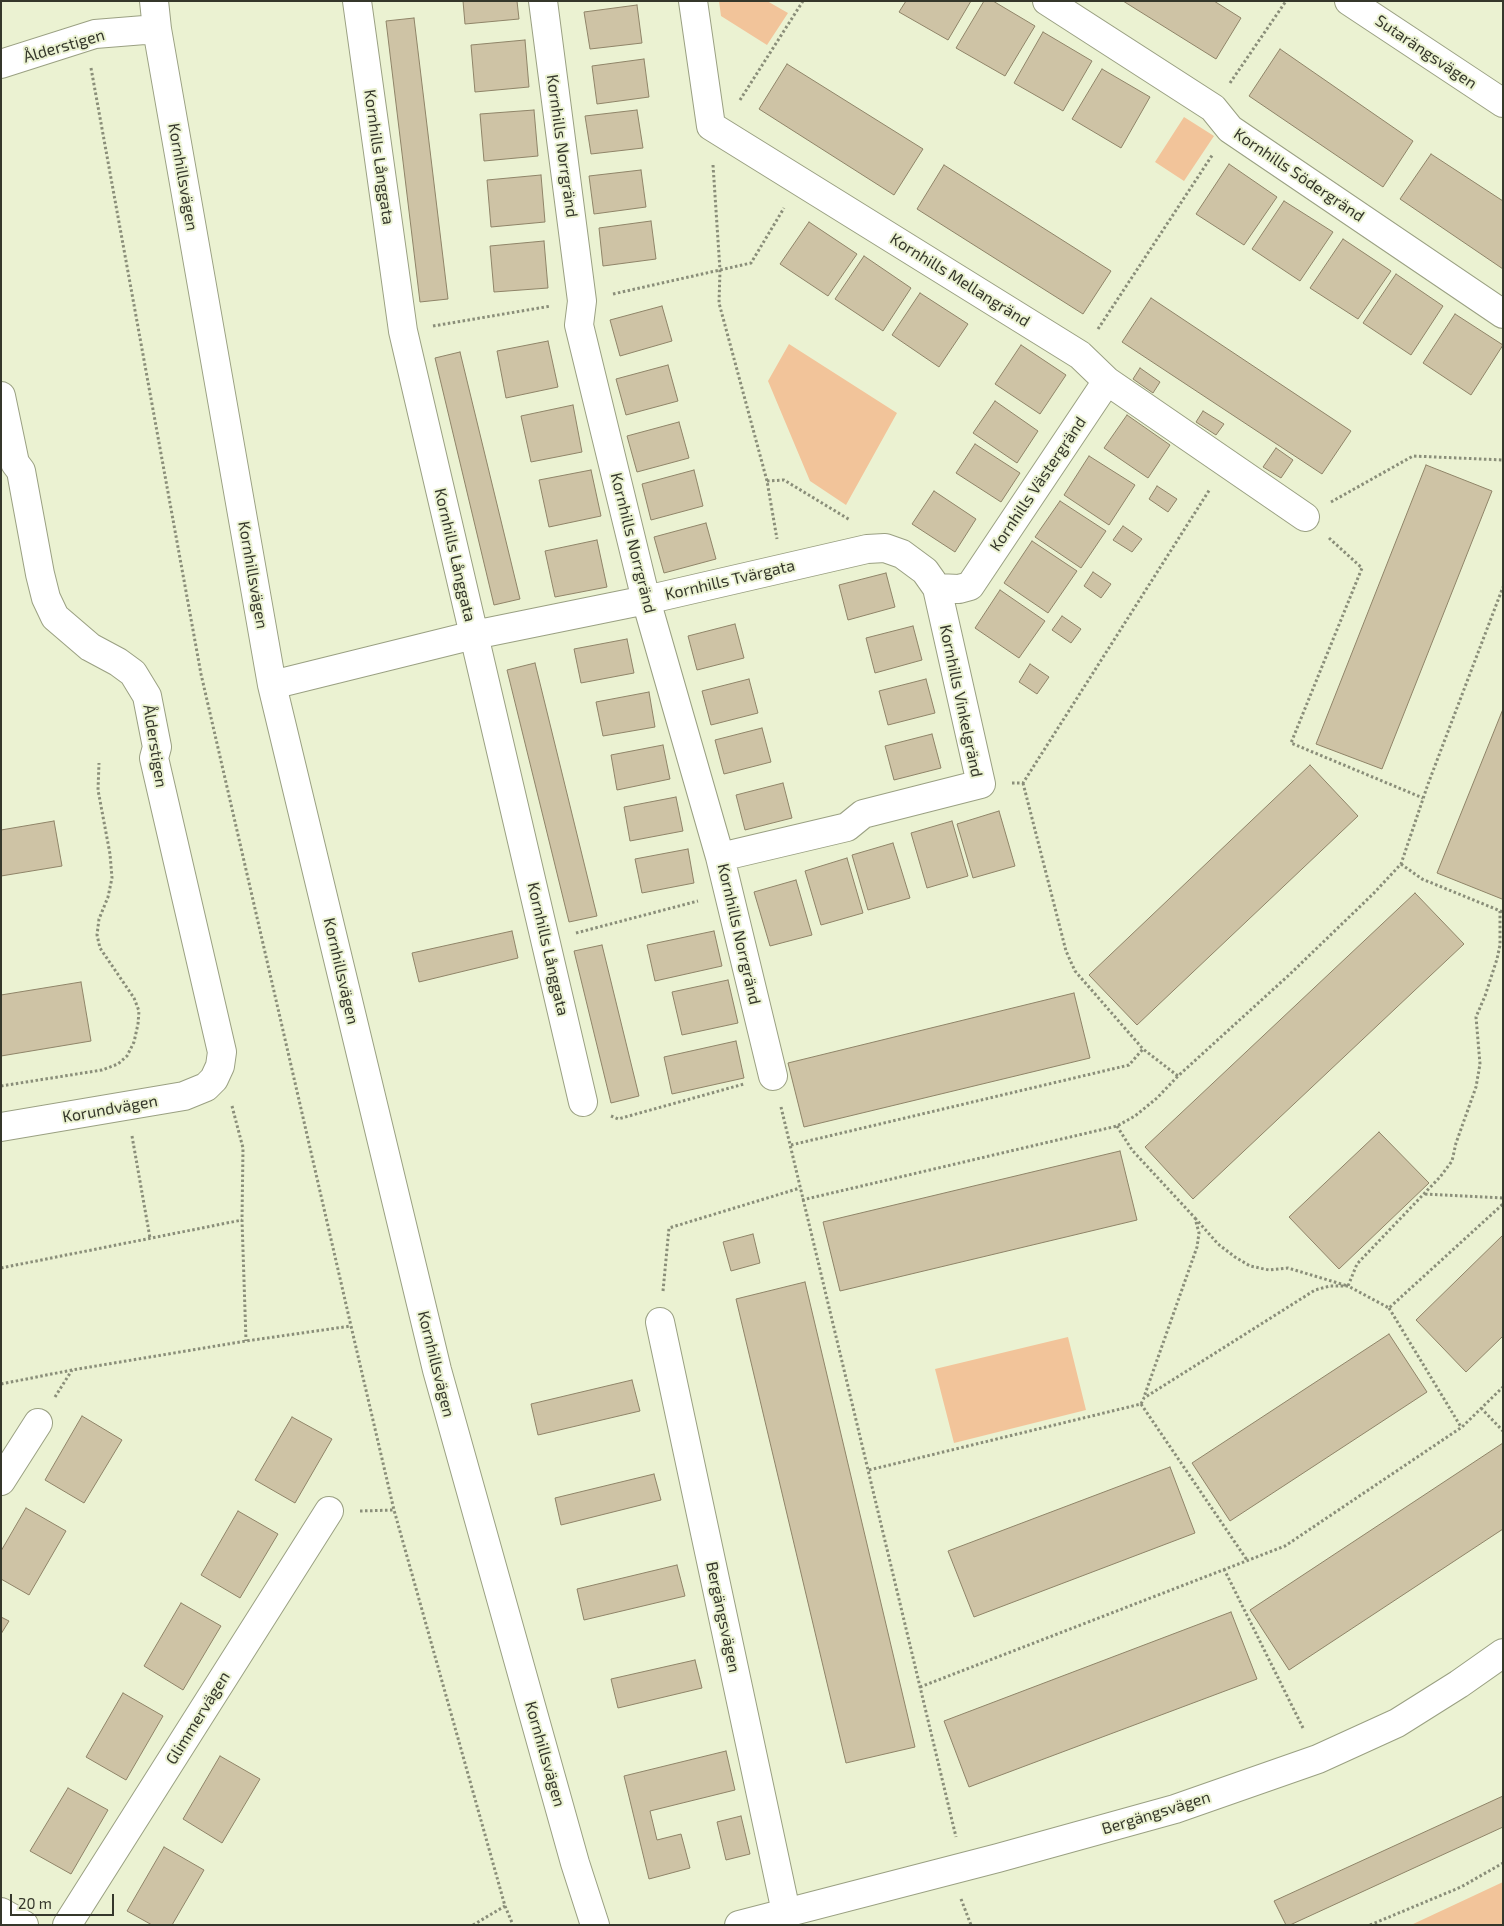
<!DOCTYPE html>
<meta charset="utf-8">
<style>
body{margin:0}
#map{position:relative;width:1504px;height:1926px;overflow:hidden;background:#ebf2d2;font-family:"Exo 2",sans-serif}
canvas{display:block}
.frame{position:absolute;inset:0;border:2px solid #35372b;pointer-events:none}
.scale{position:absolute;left:10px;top:1894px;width:104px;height:22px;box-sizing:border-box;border:2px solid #35372b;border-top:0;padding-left:6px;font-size:15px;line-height:18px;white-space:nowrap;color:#35372b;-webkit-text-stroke:4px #ebf2d2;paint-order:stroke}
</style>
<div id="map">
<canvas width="1504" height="1926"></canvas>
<div class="frame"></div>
<div class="scale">20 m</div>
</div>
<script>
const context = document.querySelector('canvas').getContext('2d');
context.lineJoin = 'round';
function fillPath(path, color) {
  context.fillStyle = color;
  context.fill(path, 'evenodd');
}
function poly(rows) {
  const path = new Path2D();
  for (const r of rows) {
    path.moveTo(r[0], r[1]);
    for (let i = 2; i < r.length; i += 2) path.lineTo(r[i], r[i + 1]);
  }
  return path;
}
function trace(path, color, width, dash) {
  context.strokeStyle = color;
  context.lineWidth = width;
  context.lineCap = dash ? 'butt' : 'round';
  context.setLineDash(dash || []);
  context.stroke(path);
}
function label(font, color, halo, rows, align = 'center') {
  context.font = font + ' "Exo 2",sans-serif';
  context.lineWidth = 4;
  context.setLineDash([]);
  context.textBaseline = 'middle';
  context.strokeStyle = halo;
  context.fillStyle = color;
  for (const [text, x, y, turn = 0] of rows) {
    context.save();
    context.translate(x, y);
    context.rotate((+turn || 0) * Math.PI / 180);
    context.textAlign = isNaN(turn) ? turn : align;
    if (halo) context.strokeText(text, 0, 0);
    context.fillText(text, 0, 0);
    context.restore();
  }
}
const green = poly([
 [719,1,767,1,788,13,767,45,721,16],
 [1184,117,1214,136,1184,181,1155,162],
 [789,344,897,413,846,505,810,481,768,381],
 [1068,1337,1086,1410,954,1443,935,1369],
 [1503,1882,1503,1925,1411,1925]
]);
const building = poly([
 [463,1,517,1,519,19,465,24,463,1],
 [906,1,971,1,948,40,899,12,906,1],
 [984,1,993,1,1035,26,1005,76,956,48,984,1],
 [1123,1,1214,1,1241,18,1216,59,1123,1],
 [637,5,642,43,590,49,584,12,637,5],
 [414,18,448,299,420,302,386,21,414,18],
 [1043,32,1092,61,1063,111,1014,83,1043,32],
 [525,40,529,87,475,92,471,45,525,40],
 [1280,49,1413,141,1383,187,1249,96,1280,49],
 [644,59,649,97,597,104,592,66,644,59],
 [787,64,923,149,894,195,759,109,787,64],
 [1102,69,1150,97,1121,148,1072,119,1102,69],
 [534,110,538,156,484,161,480,114,534,110],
 [637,110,643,148,591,154,585,116,637,110],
 [1431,154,1503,201,1503,269,1400,199,1431,154],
 [1229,164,1277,197,1244,245,1196,214,1229,164],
 [944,165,1111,271,1083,314,917,209,944,165],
 [641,170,646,207,594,214,589,176,641,170],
 [541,175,545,222,491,227,487,180,541,175],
 [1284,201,1333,232,1300,281,1252,249,1284,201],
 [651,221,656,259,603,266,599,228,651,221],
 [809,222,857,254,828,296,780,264,809,222],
 [1343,239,1391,271,1358,319,1310,288,1343,239],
 [544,241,548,288,494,292,490,246,544,241],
 [864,256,911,288,883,331,835,299,864,256],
 [1396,274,1443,306,1411,355,1363,323,1396,274],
 [920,293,968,324,939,367,892,335,920,293],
 [1151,298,1351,431,1322,474,1122,342,1151,298],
 [662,306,672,341,620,356,610,320,662,306],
 [1455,314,1503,345,1471,395,1423,363,1455,314],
 [548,341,558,387,506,398,497,351,548,341],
 [1021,345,1066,375,1040,414,995,384,1021,345],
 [460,352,520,599,494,605,435,358,460,352],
 [668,365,678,401,626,415,616,379,668,365],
 [1140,368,1160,382,1153,393,1133,379,1140,368],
 [995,401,1038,431,1017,463,973,433,995,401],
 [573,405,582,452,531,462,521,416,573,405],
 [1203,411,1224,424,1216,435,1196,422,1203,411],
 [1127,415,1170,445,1148,478,1104,448,1127,415],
 [679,422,689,458,637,472,627,436,679,422],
 [975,444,1020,473,1001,502,956,473,975,444],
 [1276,448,1293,460,1281,478,1263,467,1276,448],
 [1089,456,1135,485,1109,525,1064,495,1089,456],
 [1426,465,1492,491,1382,769,1316,744,1426,465],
 [591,470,601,516,549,527,539,480,591,470],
 [694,470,703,506,651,520,642,484,694,470],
 [1157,486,1177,499,1168,512,1149,499,1157,486],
 [934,491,976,519,955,552,912,524,934,491],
 [1060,501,1106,531,1081,568,1035,537,1060,501],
 [706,523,716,559,664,573,654,537,706,523],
 [1123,526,1142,539,1132,552,1113,540,1123,526],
 [597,540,607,587,555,597,545,551,597,540],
 [1032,541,1077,571,1048,613,1004,583,1032,541],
 [1093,572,1111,584,1101,598,1084,586,1093,572],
 [886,573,895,607,848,620,839,585,886,573],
 [1000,590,1045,621,1019,658,975,628,1000,590],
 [1062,616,1081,629,1071,643,1052,630,1062,616],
 [735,624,744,658,697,670,688,636,735,624],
 [913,626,922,660,875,673,866,638,913,626],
 [627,639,634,673,581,683,574,649,627,639],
 [535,663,597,916,569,922,507,670,535,663],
 [1030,664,1049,677,1037,694,1019,682,1030,664],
 [749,679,758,713,711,725,702,691,749,679],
 [926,679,935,713,888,725,879,691,926,679],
 [649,692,655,727,603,736,596,702,649,692],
 [1503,709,1503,898,1502,899,1437,873,1503,709],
 [762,728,771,762,724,774,715,740,762,728],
 [932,734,941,768,894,780,885,746,932,734],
 [663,745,670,779,617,790,611,755,663,745],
 [1310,765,1358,816,1137,1025,1089,975,1310,765],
 [783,783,792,818,745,830,736,795,783,783],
 [676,797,683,831,630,841,624,807,676,797],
 [999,811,1015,866,973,878,957,824,999,811],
 [54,821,62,866,1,876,1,830,54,821],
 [952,821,968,876,927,888,911,833,952,821],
 [893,843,910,898,868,910,852,855,893,843],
 [688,849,694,883,642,893,635,859,688,849],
 [847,858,863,913,821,925,805,871,847,858],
 [796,880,812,935,770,946,754,892,796,880],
 [1415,893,1464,944,1193,1199,1145,1147,1415,893],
 [512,931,518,958,419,982,412,953,512,931],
 [714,931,722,966,655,981,647,945,714,931],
 [602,945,639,1096,611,1103,574,951,602,945],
 [728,980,738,1023,682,1035,672,992,728,980],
 [81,982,91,1041,1,1056,1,995,81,982],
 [1074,993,1090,1058,804,1127,788,1063,1074,993],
 [736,1041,744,1078,672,1094,664,1057,736,1041],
 [1379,1132,1429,1183,1339,1269,1289,1217,1379,1132],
 [1120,1151,1137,1220,840,1291,823,1222,1120,1151],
 [753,1234,760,1263,731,1271,723,1242,753,1234],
 [1503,1235,1503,1336,1466,1372,1416,1320,1503,1235],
 [805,1282,915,1747,846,1763,736,1299,805,1282],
 [1389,1334,1427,1392,1230,1521,1192,1463,1389,1334],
 [632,1380,640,1411,538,1435,531,1404,632,1380],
 [82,1416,122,1440,84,1503,45,1480,82,1416],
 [292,1417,332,1439,295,1503,255,1480,292,1417],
 [1503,1443,1503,1529,1289,1670,1250,1610,1503,1443],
 [1170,1467,1195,1533,974,1617,948,1551,1170,1467],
 [654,1474,661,1500,561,1525,555,1498,654,1474],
 [26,1508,66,1531,29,1595,1,1579,1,1551,26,1508],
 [238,1511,278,1534,240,1598,201,1575,238,1511],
 [677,1565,685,1596,584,1620,577,1589,677,1565],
 [181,1603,221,1626,183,1690,144,1666,181,1603],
 [1231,1612,1257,1679,969,1787,944,1721,1231,1612],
 [1,1617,9,1621,1,1634,1,1617],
 [695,1660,702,1688,618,1708,611,1679,695,1660],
 [123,1693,163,1716,126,1780,86,1757,123,1693],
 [726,1751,735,1790,650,1811,657,1840,681,1834,690,1868,649,1879,624,1776,726,1751],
 [220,1756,260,1779,222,1843,183,1819,220,1756],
 [68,1788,108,1810,71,1874,30,1851,68,1788],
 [1503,1796,1503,1827,1290,1925,1286,1925,1274,1901,1503,1796],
 [741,1816,750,1854,726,1860,717,1822,741,1816],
 [164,1847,204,1870,172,1925,152,1925,127,1911,164,1847]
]);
const path = poly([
 [91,68,201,674,351,1326],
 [1230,83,1286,1],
 [740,100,803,1],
 [713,165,720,270,719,303,767,481,777,539],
 [613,294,751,263,784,208],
 [433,326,551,306],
 [1098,329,1213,154],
 [767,481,784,480,850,520],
 [1331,502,1413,456,1503,460],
 [1329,538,1362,568,1291,743,1423,798],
 [1012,783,1023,783,1210,489],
 [1023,783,1066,951,1075,971,1143,1049],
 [1401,864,1422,879,1503,912],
 [576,933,698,901],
 [1,1086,102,1070,118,1064,127,1056,134,1042,138,1024,139,1011,134,998,100,948,97,935,99,919,108,897,112,878,110,854,98,790,99,763],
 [232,1106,243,1148,242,1220,246,1341],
 [781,1107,956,1837],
 [611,1116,618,1119,744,1084],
 [1117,1126,1132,1150,1195,1218,1199,1233,1197,1247,1144,1397],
 [132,1136,150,1238],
 [791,1145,1129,1065,1143,1049,1178,1076,1289,975,1373,894,1401,864,1428,784,1503,587],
 [1425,1194,1503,1198],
 [802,1200,1117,1126,1135,1116,1157,1098,1178,1076],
 [1195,1218,1218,1244,1235,1257,1250,1266,1269,1270,1288,1268,1348,1286,1357,1264,1440,1177,1452,1161,1456,1143,1476,1087,1480,1064,1476,1017,1485,996,1497,959,1500,945,1500,911],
 [1,1268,242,1220],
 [663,1291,669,1228,800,1188],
 [1389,1308,1461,1427],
 [1,1384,72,1370,246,1341,351,1326,394,1510,505,1906,513,1925],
 [55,1397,72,1370],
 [1141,1404,1247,1560],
 [1481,1408,1503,1431],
 [869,1470,1141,1404,1144,1398,1315,1290,1330,1286,1348,1286,1389,1308,1503,1204],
 [360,1511,394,1510],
 [1224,1569,1304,1730],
 [920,1687,1285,1546,1462,1427,1503,1387],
 [961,1899,971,1925],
 [473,1925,505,1906],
 [1370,1925,1461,1887,1503,1863]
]);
const minor = poly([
 [154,1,157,29,272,685,437,1370,575,1863,595,1925],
 [357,1,403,331,583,1102],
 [543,1,582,301,579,325,646,600,720,857,773,1076],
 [693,1,711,126,1080,355,1107,381,1305,517],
 [1047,1,1213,108,1230,129,1503,314],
 [1349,1,1503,103],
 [1,64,95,34,157,29],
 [1,396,15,463,21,471,40,574,46,598,55,617,90,647,118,662,133,673,147,696,157,747,154,758,222,1052,220,1066,214,1079,206,1087,184,1096,1,1127],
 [272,685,474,635,646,600,867,549,885,548,902,554,925,571,937,588,959,589,970,586,1107,381],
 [720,857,847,827,863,814,981,784,937,588],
 [660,1322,786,1912],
 [1,1481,38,1423],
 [1,1912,24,1925],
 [67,1925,329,1511],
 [739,1925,998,1858,1175,1809,1318,1759,1397,1723,1459,1684,1503,1653]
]);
const streetNames = [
 ["Ålderstigen",64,46,-16],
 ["Sutarängsvägen",1426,52,34],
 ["Kornhills Norrgränd",562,146,82],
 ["Kornhills Långgata",379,157,82],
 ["Kornhills Södergränd",1299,175,34],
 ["Kornhillsvägen",183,177,80],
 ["Kornhills Mellangränd",960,280,32],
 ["Kornhills Västergränd",1038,484,-56],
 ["Kornhills Norrgränd",633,543,76],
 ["Kornhills Långgata",455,555,77],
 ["Kornhillsvägen",253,575,80],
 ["Kornhills Tvärgata",730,580,-13],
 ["Kornhills Vinkelgränd",961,701,78],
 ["Ålderstigen",155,746,81],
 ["Kornhills Norrgränd",739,934,77],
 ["Kornhills Långgata",548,949,77],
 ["Kornhillsvägen",341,971,77],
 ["Korundvägen",110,1109,-10],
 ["Kornhillsvägen",436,1364,76],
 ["Bergängsvägen",723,1617,78],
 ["Glimmervägen",198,1718,-58],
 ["Kornhillsvägen",545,1754,74],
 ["Bergängsvägen",1156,1813,-17]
];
fillPath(green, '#f2c49a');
fillPath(building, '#cec3a5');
trace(building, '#8f8468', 1);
trace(minor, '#9aa082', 30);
trace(path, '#8a8e79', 3, [2.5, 2.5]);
trace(minor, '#fff', 28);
label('16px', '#35372b', '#ebf2d2', streetNames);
</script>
